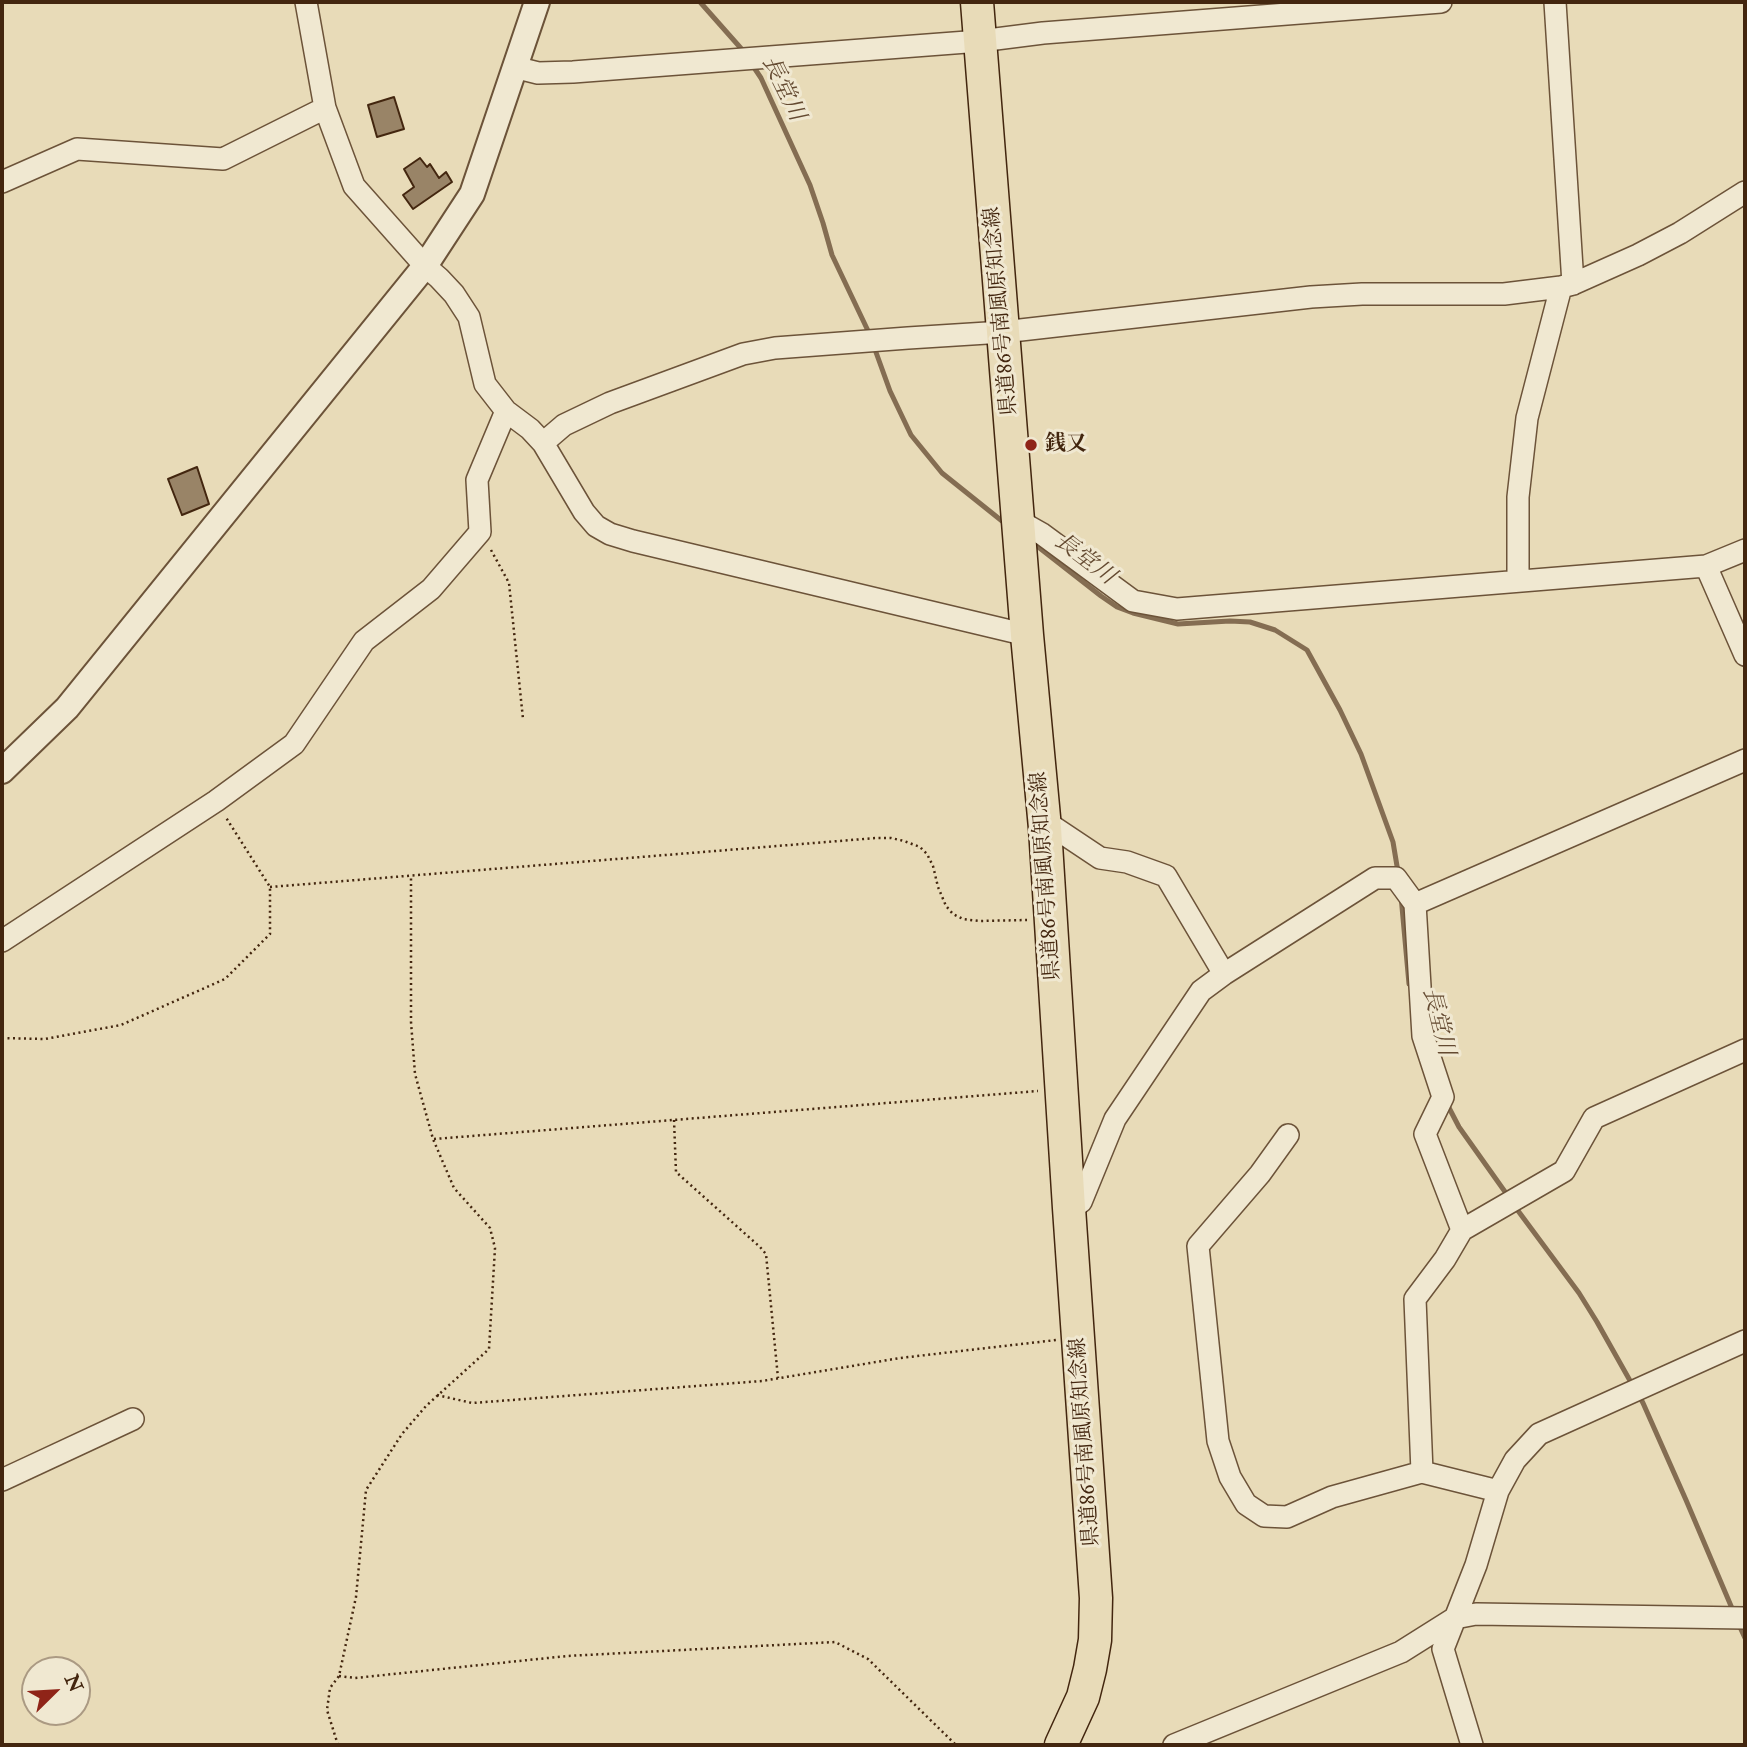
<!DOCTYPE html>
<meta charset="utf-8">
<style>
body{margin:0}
#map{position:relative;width:1747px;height:1747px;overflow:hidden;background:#e8dbb8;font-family:"IM FELL Double Pica",serif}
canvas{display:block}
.frame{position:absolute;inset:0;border:4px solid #43260f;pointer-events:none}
.north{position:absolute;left:21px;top:1656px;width:70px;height:70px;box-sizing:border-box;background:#f0e8d1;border:2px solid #ab9a83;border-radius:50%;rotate:66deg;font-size:19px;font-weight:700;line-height:28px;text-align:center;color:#43260f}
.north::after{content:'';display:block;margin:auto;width:24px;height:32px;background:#8f2418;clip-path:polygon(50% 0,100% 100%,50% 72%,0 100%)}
</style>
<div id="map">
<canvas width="1747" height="1747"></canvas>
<div class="frame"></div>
<div class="north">N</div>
</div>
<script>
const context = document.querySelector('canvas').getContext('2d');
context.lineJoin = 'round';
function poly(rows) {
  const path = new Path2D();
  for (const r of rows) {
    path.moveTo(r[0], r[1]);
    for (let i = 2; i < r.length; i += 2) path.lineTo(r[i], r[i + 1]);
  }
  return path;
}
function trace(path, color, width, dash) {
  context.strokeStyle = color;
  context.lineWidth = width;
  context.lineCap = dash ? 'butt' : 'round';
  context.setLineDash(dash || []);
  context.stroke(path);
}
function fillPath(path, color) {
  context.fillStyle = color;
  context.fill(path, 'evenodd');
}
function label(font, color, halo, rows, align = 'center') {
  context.font = font + ' "IM FELL Double Pica","Noto Serif JP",serif';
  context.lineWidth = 6;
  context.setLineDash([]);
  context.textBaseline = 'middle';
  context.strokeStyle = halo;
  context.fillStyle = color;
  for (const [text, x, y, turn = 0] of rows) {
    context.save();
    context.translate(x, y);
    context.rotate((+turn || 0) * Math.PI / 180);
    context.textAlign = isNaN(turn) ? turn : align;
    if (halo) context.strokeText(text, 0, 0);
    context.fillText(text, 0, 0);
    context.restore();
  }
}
const stream = poly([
 [700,2,746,54],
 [751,63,761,78,810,185,823,223,832,255,870,335],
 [873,344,890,391,911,435,942,473,1002,521],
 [1037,546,1101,596,1117,607,1133,613,1178,624,1230,621,1250,622,1275,630,1307,650,1340,710,1361,754,1393,842,1398,872],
 [1401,896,1409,984],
 [1446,1102,1459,1127,1508,1196],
 [1513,1204,1579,1293,1597,1322,1633,1386],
 [1638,1394,1643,1403,1686,1500,1734,1613],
 [1739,1625,1745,1638]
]);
const building = poly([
 [394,97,404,129,377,137,368,105,394,97],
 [420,158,427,167,430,164,439,178,446,172,452,182,413,209,403,195,414,187,404,169,420,158],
 [197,467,209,504,182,515,168,479,197,467]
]);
const path = poly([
 [491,550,509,583,523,719],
 [270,887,876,838,891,838,904,841,920,847,927,854,933,866,938,887,946,906,953,914,963,919,979,921,1027,920],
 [2,1038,45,1039,121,1025,225,979,270,934,270,887,225,816],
 [674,1120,676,1172,760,1247,766,1254,778,1378],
 [434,1139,1038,1091],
 [437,1395,472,1403,762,1381,900,1358,1056,1340],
 [339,1676,355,1678,567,1656,835,1642,868,1659,956,1745],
 [338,1745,327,1710,330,1688,339,1676,356,1597,366,1490,402,1434,426,1406,489,1349,495,1248,490,1228,454,1188,433,1139,415,1074,411,1022,411,876]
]);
const minor = poly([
 [306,2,325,108,354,186,425,266,439,278,454,294,469,317,485,384,506,411,530,429,543,443,584,512,596,526,610,534,633,541,1027,635],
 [1555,2,1573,284],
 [514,67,538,73,573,72,980,41,1043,33,1441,2],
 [2,182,77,149,223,159,325,108],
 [543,443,564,425,610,403,743,354,775,348,908,338,1003,332,1311,297,1362,294,1504,294,1561,287,1573,284,1638,255,1680,233,1745,192],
 [1019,521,1042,534,1133,601,1177,609,1706,566,1745,550],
 [1706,566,1745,655],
 [1518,581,1518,497,1527,418,1561,287],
 [1045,828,1055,828,1100,858,1127,862,1166,876,1224,974],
 [1415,904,1745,760],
 [2,941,216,801,294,744,364,641,431,589,480,532,477,480,506,411],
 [1288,1135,1260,1174,1198,1246,1218,1441,1230,1477,1246,1504,1264,1516,1287,1517,1332,1497,1422,1472],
 [1069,1208,1081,1202,1115,1119,1201,991,1224,974,1375,878,1396,878,1415,904,1423,1036,1443,1097,1425,1134,1462,1230],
 [2,1480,133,1419],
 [1498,1491,1422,1472,1415,1299,1445,1259,1462,1230,1564,1171,1594,1118,1745,1050],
 [1174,1745,1401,1652,1455,1618,1476,1614,1745,1618],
 [1472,1745,1443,1649,1476,1565,1498,1491,1515,1460,1539,1434,1745,1341]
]);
const tertiary = poly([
 [2,771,67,708,425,266,472,194,537,2]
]);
const primary = poly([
 [977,2,1027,635,1045,828,1069,1208,1096,1598,1095,1640,1090,1669,1083,1697,1061,1745]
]);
const markers = [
 [1031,445,7,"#8f2418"]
];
const streetNames = [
 ["県道86号南風原知念線",1002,311,-95],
 ["県道86号南風原知念線",1047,876,-94],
 ["県道86号南風原知念線",1086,1442,-94]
];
const poiNames = [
 ["銭又",1045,445]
];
const waterNames = [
 ["長堂川",782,89,64],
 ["長堂川",1084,560,37],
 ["長堂川",1437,1022,76]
];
trace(stream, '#846d52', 5);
fillPath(building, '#998467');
trace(building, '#43260f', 2);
trace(minor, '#6c5339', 24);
trace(tertiary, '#6c5339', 28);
trace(primary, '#43260f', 35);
trace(path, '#43260f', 2.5, [2, 3.5]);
trace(minor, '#f0e8d1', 21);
trace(tertiary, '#f0e8d1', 24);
trace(primary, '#e8dbb8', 32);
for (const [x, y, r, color] of markers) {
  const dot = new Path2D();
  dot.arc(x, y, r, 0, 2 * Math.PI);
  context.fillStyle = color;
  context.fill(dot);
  trace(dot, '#f0e8d1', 2.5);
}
label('21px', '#43260f', '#f0e8d1', streetNames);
label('bold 21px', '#43260f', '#f0e8d1', poiNames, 'left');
label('italic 23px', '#644a31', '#f0e8d1', waterNames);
</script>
